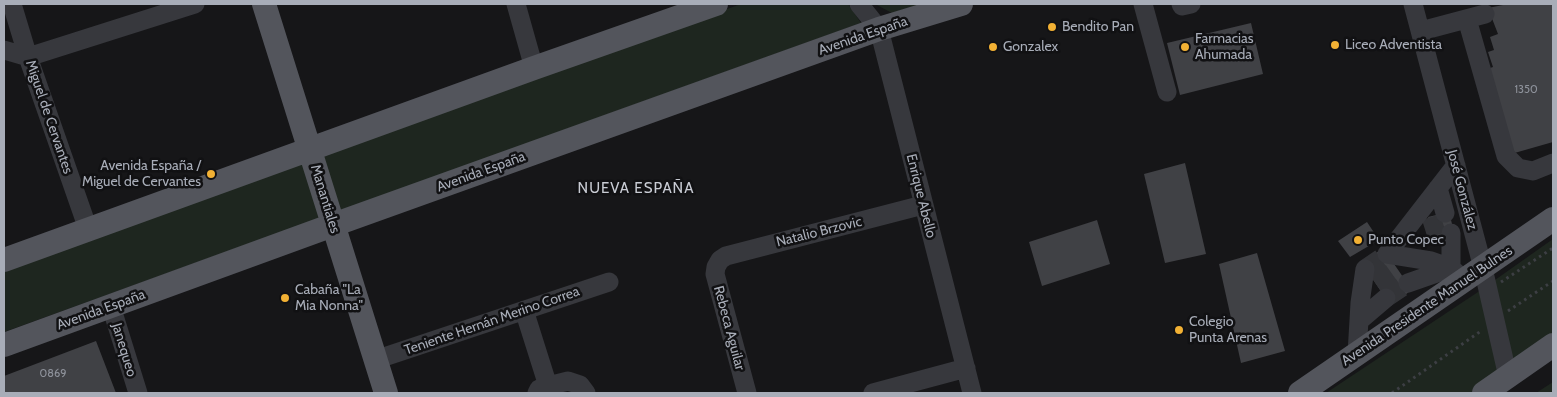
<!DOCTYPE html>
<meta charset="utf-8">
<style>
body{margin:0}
#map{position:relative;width:1557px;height:397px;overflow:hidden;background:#161618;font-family:Cabin,sans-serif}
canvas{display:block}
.frame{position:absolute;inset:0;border:5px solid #a8adb8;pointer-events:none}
</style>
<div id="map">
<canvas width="1557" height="397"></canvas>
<div class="frame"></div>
</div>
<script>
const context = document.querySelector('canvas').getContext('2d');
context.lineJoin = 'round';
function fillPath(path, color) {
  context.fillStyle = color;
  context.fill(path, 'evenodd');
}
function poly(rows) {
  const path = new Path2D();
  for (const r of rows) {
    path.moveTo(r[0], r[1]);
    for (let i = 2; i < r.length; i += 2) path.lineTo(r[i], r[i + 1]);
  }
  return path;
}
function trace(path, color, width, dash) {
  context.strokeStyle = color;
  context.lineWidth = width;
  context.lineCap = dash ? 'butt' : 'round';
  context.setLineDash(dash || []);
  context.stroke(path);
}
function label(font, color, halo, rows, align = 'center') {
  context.font = font + ' Cabin,sans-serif';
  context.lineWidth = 5;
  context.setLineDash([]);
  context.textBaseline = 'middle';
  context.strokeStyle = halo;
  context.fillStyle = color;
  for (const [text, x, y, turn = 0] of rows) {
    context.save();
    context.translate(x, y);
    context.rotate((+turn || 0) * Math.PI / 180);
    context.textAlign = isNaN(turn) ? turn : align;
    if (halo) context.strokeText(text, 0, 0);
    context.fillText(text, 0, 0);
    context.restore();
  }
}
const green = poly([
 [741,4,848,4,861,23,4,332,4,270],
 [875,4,923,4,892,13],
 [1553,239,1553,345,1483,393,1326,393,1478,292],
 [1553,382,1553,393,1536,393]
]);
const building = poly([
 [1508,4,1553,4,1553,142,1511,154,1487,69,1493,67,1488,52,1494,50,1490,37,1498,34,1488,8],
 [1251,23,1263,74,1180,95,1167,43],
 [1185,163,1206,254,1165,263,1144,174],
 [1449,212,1454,232,1434,237,1428,217],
 [1097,220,1110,264,1042,286,1029,242],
 [1367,222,1379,240,1350,257,1338,241],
 [1383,248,1412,290,1390,305,1362,263],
 [1257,253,1285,351,1241,363,1219,264],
 [96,341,116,393,4,393,4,376]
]);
const minorTunnel = poly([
 [1431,217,1437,236],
 [1365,269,1387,254],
 [1376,284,1397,269],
 [1386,298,1408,283]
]);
const path = poly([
 [1501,282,1553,248],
 [1508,311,1553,281],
 [1392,393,1481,331]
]);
const minor = poly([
 [12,4,28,57,88,229],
 [516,4,534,68],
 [859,4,879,29,972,393],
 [1143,4,1167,92],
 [1181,4,1182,6,1191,4],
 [1413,4,1483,268,1508,377],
 [1467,19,1506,156,1518,168,1533,171,1553,163],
 [1421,31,1485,14],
 [4,50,28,57,195,4],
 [1438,188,1445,213],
 [1451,233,1451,268],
 [1387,254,1456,165],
 [1387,254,1431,261,1451,268,1465,281],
 [1408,283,1451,268],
 [111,306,138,393],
 [524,310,548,386],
 [1359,321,1386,298],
 [1357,354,1360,303,1365,269],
 [375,360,609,282],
 [537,393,539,389,548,386,568,381,580,385,586,393],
 [747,393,715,274,716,267,720,260,726,256,923,205],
 [873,393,966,368]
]);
const major = poly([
 [264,4,386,393],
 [4,260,534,68,716,4],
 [4,345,333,225,879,29,961,4],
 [1300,393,1553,219],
 [1484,393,1553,345]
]);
const markers = [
 [1052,27,5,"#f2b134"],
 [1335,45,5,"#f2b134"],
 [993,47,5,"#f2b134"],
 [1185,47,5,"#f2b134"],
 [211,174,5,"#f2b134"],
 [1358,240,5,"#f2b134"],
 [285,298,5,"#f2b134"],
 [1179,330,5,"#f2b134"]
];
const numberNames = [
 ["1350",1526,90],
 ["0869",53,374]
];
const poiNames = [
 ["Bendito Pan",1062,27],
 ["Farmacias",1195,39],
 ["Ahumada",1195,55],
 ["Liceo Adventista",1345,45],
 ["Gonzalex",1003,47],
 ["Avenida España /",201,166,"right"],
 ["Miguel de Cervantes",201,182,"right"],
 ["Punto Copec",1368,240],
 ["Cabaña \"La",295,290],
 ["Mia Nonna\"",295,306],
 ["Colegio",1189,322],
 ["Punta Arenas",1189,338]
];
const streetNames = [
 ["Avenida España",863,36,-19],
 ["Miguel de Cervantes",49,117,71],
 ["Avenida España",481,172,-20],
 ["José González",1462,190,75],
 ["Enrique Abello",921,196,76],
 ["Manantiales",325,199,73],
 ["Natalio Brzovic",819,232,-14],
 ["Avenida Presidente Manuel Bulnes",1427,306,-34],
 ["Avenida España",101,310,-20],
 ["Teniente Hernán Merino Correa",492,321,-19],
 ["Rebeca Aguilar",729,328,75],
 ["Janequeo",124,350,73]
];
const neighbourhoodNames = [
 ["NUEVA ESPAÑA",636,189]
];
fillPath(green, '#1e261f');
fillPath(building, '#404145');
trace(minorTunnel, '#333438', 19, [19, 9]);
trace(path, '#3d3f44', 3, [2.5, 4]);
trace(minor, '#37383d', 19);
trace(major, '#53555c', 24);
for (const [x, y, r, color] of markers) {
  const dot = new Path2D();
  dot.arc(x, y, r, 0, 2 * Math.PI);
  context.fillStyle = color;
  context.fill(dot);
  trace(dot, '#111113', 2);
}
label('11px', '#8e929b', null, numberNames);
label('14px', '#a8adb8', '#111113', poiNames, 'left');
label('14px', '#a8adb8', '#111113', streetNames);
context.letterSpacing = '1px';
label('15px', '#c9ccd4', '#111113', neighbourhoodNames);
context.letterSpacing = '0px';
</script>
